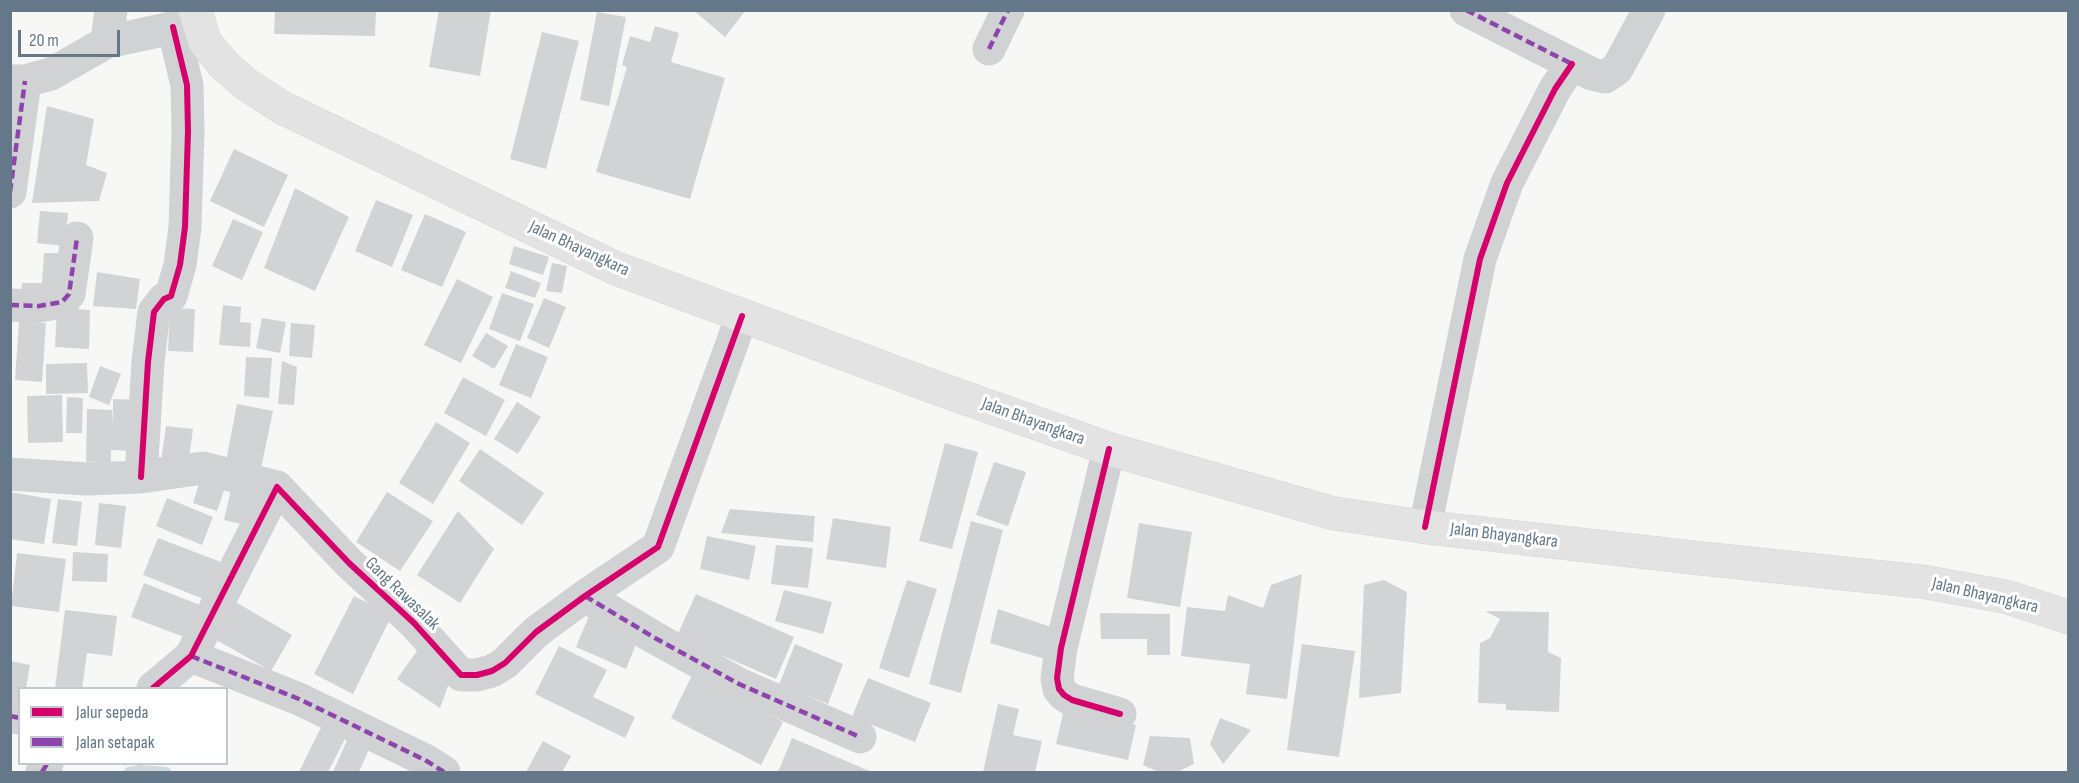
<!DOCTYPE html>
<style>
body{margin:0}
#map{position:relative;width:2079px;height:783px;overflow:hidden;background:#f7f7f6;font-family:"Sofia Sans Condensed",sans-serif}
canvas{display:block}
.frame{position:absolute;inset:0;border:12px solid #647889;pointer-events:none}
.legend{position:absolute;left:18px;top:687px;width:210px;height:78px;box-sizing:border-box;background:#fff;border:2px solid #c1c9d0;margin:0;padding:8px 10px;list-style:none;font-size:18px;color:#647889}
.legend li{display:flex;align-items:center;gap:12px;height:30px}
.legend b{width:30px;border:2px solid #c1c9d0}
.scale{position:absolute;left:18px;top:30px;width:102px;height:27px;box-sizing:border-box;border:3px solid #647889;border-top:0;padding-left:8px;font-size:18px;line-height:21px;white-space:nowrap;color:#647889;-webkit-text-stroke:4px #fff;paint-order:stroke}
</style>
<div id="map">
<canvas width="2079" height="783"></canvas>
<div class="frame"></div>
<ul class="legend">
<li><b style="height:8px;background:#d6006c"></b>Jalur sepeda</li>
<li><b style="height:8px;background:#8e44ad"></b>Jalan setapak</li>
</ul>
<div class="scale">20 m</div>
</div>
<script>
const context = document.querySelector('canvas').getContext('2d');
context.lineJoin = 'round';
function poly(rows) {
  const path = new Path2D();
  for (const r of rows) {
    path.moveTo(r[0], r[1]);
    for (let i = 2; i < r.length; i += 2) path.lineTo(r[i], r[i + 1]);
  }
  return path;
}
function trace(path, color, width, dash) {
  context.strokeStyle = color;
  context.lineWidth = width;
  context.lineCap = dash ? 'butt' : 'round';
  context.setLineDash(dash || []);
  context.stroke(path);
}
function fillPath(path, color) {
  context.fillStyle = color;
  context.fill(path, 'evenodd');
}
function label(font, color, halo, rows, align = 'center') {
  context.font = font + ' "Sofia Sans Condensed",sans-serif';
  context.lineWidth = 6;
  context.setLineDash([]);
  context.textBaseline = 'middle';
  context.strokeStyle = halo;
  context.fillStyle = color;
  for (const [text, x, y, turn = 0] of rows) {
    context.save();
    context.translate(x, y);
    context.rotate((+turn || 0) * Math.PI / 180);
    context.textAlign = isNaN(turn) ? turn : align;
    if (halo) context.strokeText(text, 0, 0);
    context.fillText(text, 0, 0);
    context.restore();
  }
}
const stream = poly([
 [129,772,140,770,166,772]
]);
const building = poly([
 [275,10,376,10,375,36,274,34],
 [439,10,491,10,480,76,429,67],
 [693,10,746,10,725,37],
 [597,12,626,17,609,106,580,100],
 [655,26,679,33,671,62,725,78,690,199,596,172,627,67,622,65,630,36,650,42],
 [542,32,579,41,546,169,510,159],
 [47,106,94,119,86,165,107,173,99,201,32,203],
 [234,149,288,175,264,227,210,201],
 [295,188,349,217,315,291,264,268],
 [376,200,413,215,392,267,355,251],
 [40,211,68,213,65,246,37,243],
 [425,214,466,232,442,287,401,270],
 [233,219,263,232,242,280,212,266],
 [514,246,549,257,543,275,509,264],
 [44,253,69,253,60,295,21,293,22,283,42,283],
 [552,263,567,266,562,293,546,291],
 [511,271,541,283,535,298,505,288],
 [97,272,140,279,136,309,93,306],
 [457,279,493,297,461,363,424,345],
 [502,293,534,304,520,341,489,329],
 [544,298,566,307,549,348,527,338],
 [223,305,241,307,240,322,251,323,250,347,219,345],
 [57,308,90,310,89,349,55,347],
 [170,308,195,309,193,352,168,351],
 [262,318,286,322,280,353,256,348],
 [19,321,46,323,42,382,15,380],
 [291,323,315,325,312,358,289,356],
 [486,333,508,346,494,369,472,356],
 [516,344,548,357,531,398,499,385],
 [246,357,272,358,269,398,244,396],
 [282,361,297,367,294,405,278,404],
 [87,363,88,393,46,394,46,364],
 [100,366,121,374,109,405,89,397],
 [463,377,505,400,486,436,444,413],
 [62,395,63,442,28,443,27,396],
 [67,397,83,398,82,433,66,433],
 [113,399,138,400,136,451,111,450,111,462,86,462,87,409,112,410,113,424],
 [517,402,541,417,518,454,494,439],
 [237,404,273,411,260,473,225,466],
 [436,422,470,443,433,504,399,483],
 [166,426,193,429,188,465,160,469],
 [945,443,978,452,952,549,919,541],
 [480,449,544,493,522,525,459,481],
 [994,462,1026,472,1008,526,976,515],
 [202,474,227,482,217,511,193,503],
 [232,485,257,491,249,526,224,520],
 [10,492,51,499,44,544,10,539],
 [387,492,433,521,400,571,356,542],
 [167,498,213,517,202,545,156,526],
 [58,499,82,502,77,546,52,543],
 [99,503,126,506,121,548,95,545],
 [730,509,815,516,813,542,721,533],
 [458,511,494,549,460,603,417,575],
 [833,518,891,527,886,568,826,559],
 [971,521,1003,530,961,693,929,684],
 [1139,523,1192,532,1180,607,1127,598],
 [707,536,756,546,749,580,700,569],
 [158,538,221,562,206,600,143,575],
 [776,545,813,548,808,588,771,584],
 [73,552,108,554,107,582,72,581],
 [17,553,66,559,59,612,11,606],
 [1302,574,1287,699,1246,694,1250,664,1181,656,1187,607,1225,611,1228,595,1263,608,1271,585],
 [907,580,937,589,909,678,879,668],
 [1384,580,1407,592,1401,693,1359,698,1364,585],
 [144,583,200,605,187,638,131,617],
 [784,590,832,602,823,634,775,621],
 [696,594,794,637,776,679,677,636],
 [354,596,392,615,353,694,314,674],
 [234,601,292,635,271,671,213,638],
 [998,609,1054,628,1045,659,990,643],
 [65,610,117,616,112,656,87,653,82,688,55,688],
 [1485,611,1549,612,1548,652,1561,658,1559,712,1506,710,1506,704,1478,703,1480,643,1490,638,1500,619],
 [1100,613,1170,614,1170,655,1147,655,1147,639,1101,639],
 [589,616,639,637,626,669,576,647],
 [795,644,843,664,828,704,779,685],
 [1302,644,1355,651,1339,757,1287,750],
 [559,646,607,670,593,697,635,717,625,738,535,694],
 [417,651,452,675,440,708,397,679],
 [10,661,30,665,26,688,20,688,20,703,10,701],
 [692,675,783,722,761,765,671,718],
 [868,678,931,703,915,742,852,717],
 [998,704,1019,709,1013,735,1042,741,1035,772,983,772],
 [1064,709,1136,725,1128,760,1056,744],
 [1220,718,1251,730,1223,764,1210,744],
 [324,721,348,733,328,772,299,772],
 [1150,736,1190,738,1194,764,1177,772,1159,772,1143,765],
 [348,738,370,747,359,772,333,772],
 [792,738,872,772,778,772],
 [543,741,571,756,562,772,526,772]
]);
const minor = poly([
 [1466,10,1592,74,1605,77,1617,69,1649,10],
 [107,42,111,10],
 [989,49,1008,10],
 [10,81,25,81,51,74,107,42,195,23],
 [10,192,25,81],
 [10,305,39,306,62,302,69,294,77,238],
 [1109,449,1061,648,1057,678,1059,689,1064,695,1072,700,1120,714],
 [10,474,87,479,141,477,203,468,277,487],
 [141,477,148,362,154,312,164,299,171,296,180,265,185,227,188,131,187,85,173,27],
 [1425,527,1480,259,1507,183,1555,89,1572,64],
 [585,596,655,638,739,684,860,737],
 [191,656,299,699,425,760,444,772],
 [153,688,191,656,277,487,349,563,414,623,461,675,477,675,492,671,505,663,536,632,585,596,658,547,742,316],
 [10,716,20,718],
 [42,772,47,764]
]);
const highway = poly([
 [195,10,205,42,224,65,247,85,283,108,615,268,934,387,1109,449,1332,513,1425,527,1697,558,1925,582,2007,597,2068,617]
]);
const quiet = poly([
 [1466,10,1572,64],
 [989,49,1008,10],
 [10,192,25,81],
 [10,305,39,306,62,302,69,294,77,238],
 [585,596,655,638,739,684,860,737],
 [191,656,299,699,425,760,444,772],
 [10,716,20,718],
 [42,772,47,764]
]);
const cycleway = poly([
 [1109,449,1061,648,1057,678,1059,689,1064,695,1072,700,1120,714],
 [141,477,148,362,154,312,164,299,171,296,180,265,185,227,188,131,187,85,173,27],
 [1425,527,1480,259,1507,183,1555,89,1572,64],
 [153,688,191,656,277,487,349,563,414,623,461,675,477,675,492,671,505,663,536,632,585,596,658,547,742,316]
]);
const streetNames = [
 ["Jalan Bhayangkara",579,249,25],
 ["Jalan Bhayangkara",1033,422,20],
 ["Jalan Bhayangkara",1504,536,7],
 ["Gang Rawasalak",402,594,44],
 ["Jalan Bhayangkara",1985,596,13]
];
trace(stream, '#d1d9dd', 10);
fillPath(building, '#d2d3d4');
trace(highway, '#d2d4d5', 34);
trace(minor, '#d1d2d3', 33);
trace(highway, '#e3e3e4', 33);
trace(quiet, '#8e44ad', 4.5, [9, 4.5]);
trace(cycleway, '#d6006c', 6);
label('18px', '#647889', '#fff', streetNames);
</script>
